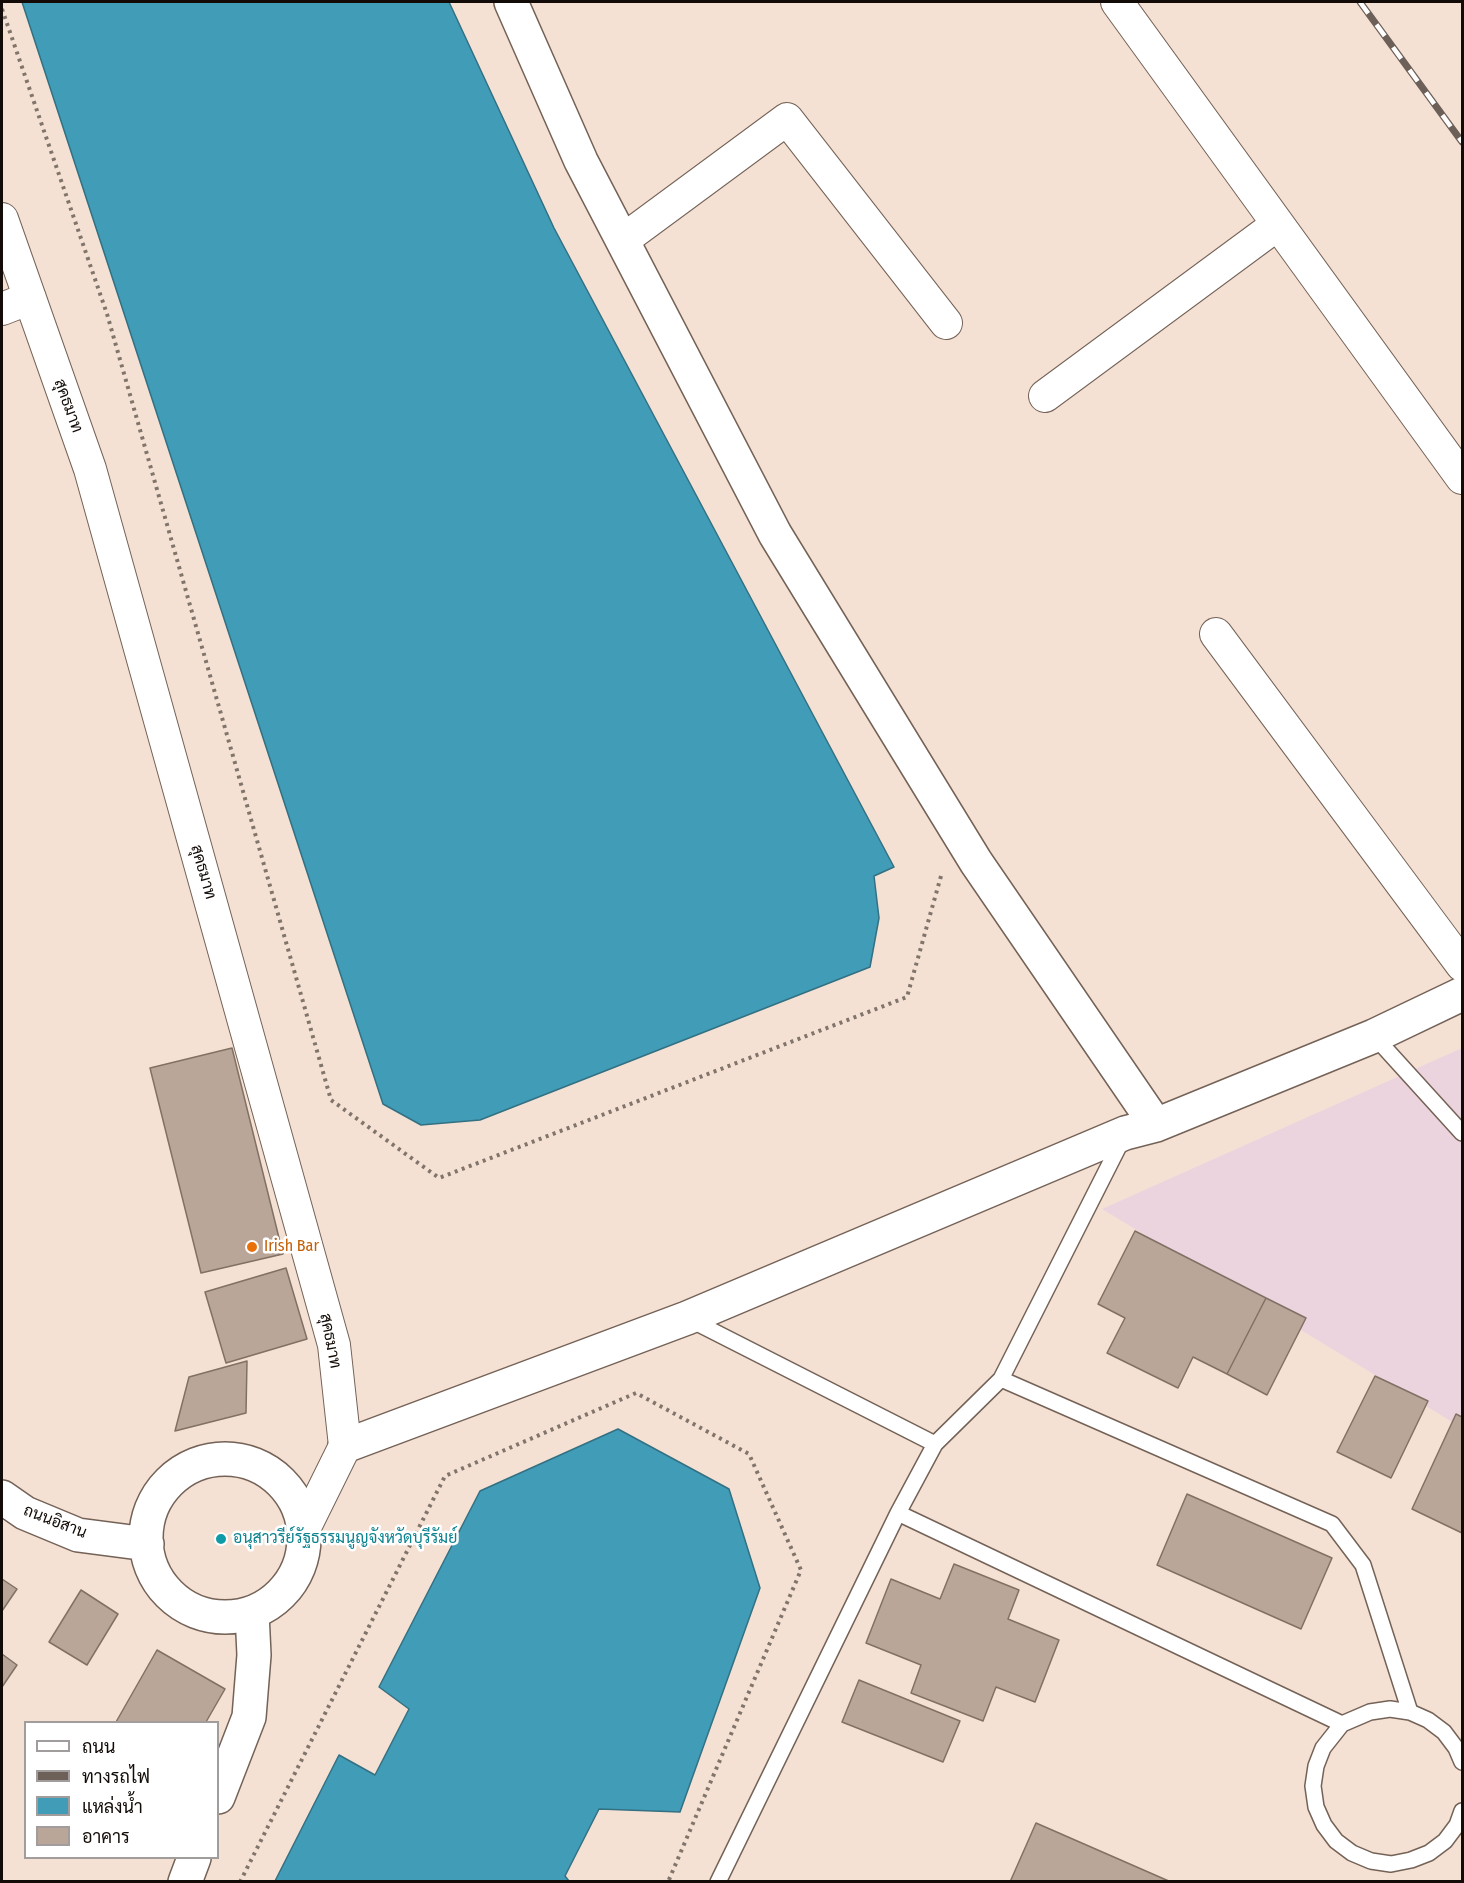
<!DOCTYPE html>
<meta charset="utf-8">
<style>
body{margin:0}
#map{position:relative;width:1464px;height:1883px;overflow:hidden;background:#f5e1d4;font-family:"Fira Sans Condensed",Sarabun,sans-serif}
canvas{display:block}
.frame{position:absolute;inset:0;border:3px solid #120b07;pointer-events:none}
.legend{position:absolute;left:24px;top:1721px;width:195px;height:138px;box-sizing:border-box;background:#fff;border:2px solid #a09d9c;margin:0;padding:8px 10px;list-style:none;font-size:18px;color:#120b07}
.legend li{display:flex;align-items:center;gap:12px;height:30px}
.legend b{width:30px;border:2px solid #a09d9c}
</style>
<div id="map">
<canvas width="1464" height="1883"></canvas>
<div class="frame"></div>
<ul class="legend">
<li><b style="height:8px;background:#fff"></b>ถนน</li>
<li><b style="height:8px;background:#6c6059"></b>ทางรถไฟ</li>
<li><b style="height:16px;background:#419cb7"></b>แหล่งน้ำ</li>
<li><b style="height:16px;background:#b9a699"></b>อาคาร</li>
</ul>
</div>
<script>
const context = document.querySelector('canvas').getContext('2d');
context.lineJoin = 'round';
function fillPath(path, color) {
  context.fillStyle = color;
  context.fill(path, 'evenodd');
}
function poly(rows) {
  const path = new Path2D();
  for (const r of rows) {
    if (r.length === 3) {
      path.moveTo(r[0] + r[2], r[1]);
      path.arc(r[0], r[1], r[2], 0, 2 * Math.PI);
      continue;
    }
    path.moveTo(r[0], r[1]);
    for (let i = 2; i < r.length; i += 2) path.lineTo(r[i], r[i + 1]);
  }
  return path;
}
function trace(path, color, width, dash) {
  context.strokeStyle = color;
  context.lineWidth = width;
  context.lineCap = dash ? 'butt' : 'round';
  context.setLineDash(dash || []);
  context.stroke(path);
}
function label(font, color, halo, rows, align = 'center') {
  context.font = font + ' "Fira Sans Condensed",Sarabun,sans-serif';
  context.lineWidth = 5;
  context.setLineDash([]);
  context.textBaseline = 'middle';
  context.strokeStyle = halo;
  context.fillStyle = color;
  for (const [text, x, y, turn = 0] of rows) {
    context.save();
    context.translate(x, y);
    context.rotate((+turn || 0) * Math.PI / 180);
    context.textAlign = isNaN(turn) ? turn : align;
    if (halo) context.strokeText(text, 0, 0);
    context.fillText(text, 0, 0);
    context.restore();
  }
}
const education = poly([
 [1462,1048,1462,1428,1102,1209]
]);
const water = poly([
 [22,2,449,2,554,228,894,867,874,876,879,918,870,967,480,1120,421,1125,383,1104,22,2],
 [618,1429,729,1489,760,1588,680,1812,599,1809,565,1876,569,1881,275,1881,339,1755,375,1775,409,1709,379,1687,480,1491,618,1429]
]);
const building = poly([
 [232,1048,283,1254,201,1273,150,1068,232,1048],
 [1135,1231,1266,1298,1227,1374,1193,1357,1178,1388,1107,1353,1125,1318,1098,1304,1135,1231],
 [286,1268,307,1339,226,1363,205,1292,286,1268],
 [1266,1298,1306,1318,1267,1395,1227,1374,1266,1298],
 [247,1361,246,1413,175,1431,189,1377,247,1361],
 [1375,1376,1428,1401,1391,1478,1337,1452,1375,1376],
 [1456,1414,1462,1417,1462,1533,1412,1509,1456,1414],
 [1187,1494,1332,1558,1301,1629,1157,1565,1187,1494],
 [954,1564,1019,1590,1008,1619,1059,1640,1035,1702,996,1687,983,1721,911,1693,921,1665,866,1643,891,1579,940,1599,954,1564],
 [2,1579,17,1589,2,1611,2,1579],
 [81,1590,118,1614,87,1665,49,1642,81,1590],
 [157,1650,225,1689,206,1722,116,1722,157,1650],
 [2,1654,17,1665,2,1687,2,1654],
 [859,1680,960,1721,943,1762,842,1722,859,1680],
 [1036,1823,1171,1882,1010,1882,1036,1823]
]);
const path = poly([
 [2,9,107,314,331,1100,439,1178,907,997,941,876],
 [240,1882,445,1476,636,1393,749,1454,801,1570,668,1882]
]);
const service = poly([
 [1374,1036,1462,1133],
 [689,1319,935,1444,1001,1379,1332,1524,1363,1565,1410,1712],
 [1001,1379,1123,1138],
 [898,1513,1342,1724],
 [1462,1762,1456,1748,1444,1732,1428,1720,1410,1712,1390,1709,1370,1712,1342,1724,1323,1748,1316,1766,1313,1786,1316,1807,1324,1825,1336,1841,1352,1853,1371,1861,1391,1864,1411,1860,1429,1853,1445,1841,1457,1825,1462,1811],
 [718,1882,898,1513,935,1444]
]);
const minor = poly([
 [1117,2,1462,478],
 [2,219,90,469,334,1345,345,1446,304,1529],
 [623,240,787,119,946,323],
 [2,309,30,298],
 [1045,396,1278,224],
 [1216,634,1462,965]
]);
const tertiary = poly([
 [511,2,581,161,775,534,976,862,1156,1125],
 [345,1446,687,1318,1125,1133,1156,1125,1374,1036,1462,994],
 [225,1538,79],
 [2,1497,25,1513,78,1535,147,1544],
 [218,1797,249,1717,254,1655,252,1613],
 [185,1882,194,1858]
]);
const rail = poly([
 [1360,2,1462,142]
]);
const markers = [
 [252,1247,6,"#e8710a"],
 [221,1539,6,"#0f9aa8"]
];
const streetNames = [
 ["สุคธมาท",68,406,70],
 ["สุคธมาท",203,872,74],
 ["สุคธมาท",330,1341,79],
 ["ถนนอิสาน",55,1522,21]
];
const foodNames = [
 ["Irish Bar",264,1247]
];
const cultureNames = [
 ["อนุสาวรีย์รัฐธรรมนูญจังหวัดบุรีรัมย์",233,1539]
];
fillPath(education, '#ecd4df');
fillPath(water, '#419cb7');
trace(water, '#337082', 1.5);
fillPath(building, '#b9a699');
trace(building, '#817064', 1.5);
trace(service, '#746257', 18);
trace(minor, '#746257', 34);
trace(tertiary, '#746257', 36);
trace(path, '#81746b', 4, [3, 4.5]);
trace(service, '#fff', 15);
trace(minor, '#fff', 32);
trace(tertiary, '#fff', 33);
trace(rail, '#6c6059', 7);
trace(rail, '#fff', 4.5, [14]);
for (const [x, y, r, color] of markers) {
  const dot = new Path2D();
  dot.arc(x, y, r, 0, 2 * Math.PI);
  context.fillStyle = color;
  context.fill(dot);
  trace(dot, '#fff', 2);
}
label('16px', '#120b07', '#fff', streetNames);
label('16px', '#c56008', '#fff', foodNames, 'left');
label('16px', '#0d838f', '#fff', cultureNames, 'left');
</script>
